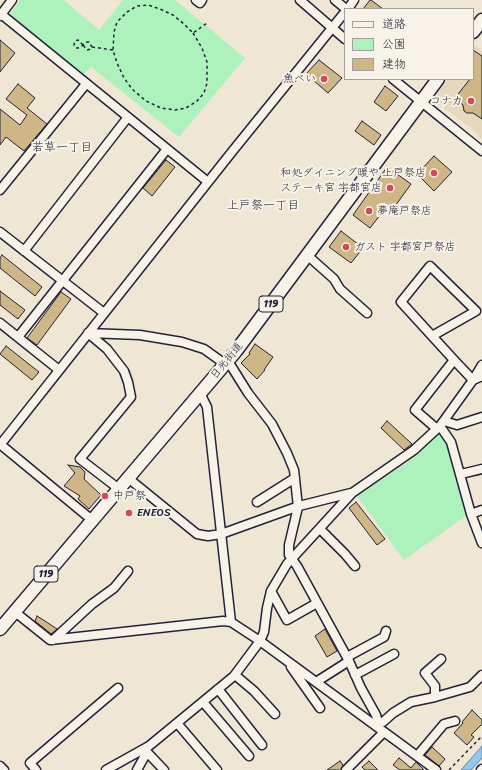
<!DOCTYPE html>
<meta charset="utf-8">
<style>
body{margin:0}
#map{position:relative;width:482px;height:770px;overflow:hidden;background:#efe7d4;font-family:Sriracha,"Klee One",sans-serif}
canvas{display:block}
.legend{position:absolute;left:344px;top:8px;width:130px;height:72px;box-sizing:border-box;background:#f7f3e8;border:1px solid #a29fa3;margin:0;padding:5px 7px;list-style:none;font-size:12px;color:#22223b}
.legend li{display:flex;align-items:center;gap:8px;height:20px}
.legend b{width:20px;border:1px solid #a29fa3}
</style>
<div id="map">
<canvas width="482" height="770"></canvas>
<ul class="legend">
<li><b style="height:5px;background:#f7f3e8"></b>道路</li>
<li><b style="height:11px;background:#adf1bd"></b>公園</li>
<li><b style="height:11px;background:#cfb686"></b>建物</li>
</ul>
</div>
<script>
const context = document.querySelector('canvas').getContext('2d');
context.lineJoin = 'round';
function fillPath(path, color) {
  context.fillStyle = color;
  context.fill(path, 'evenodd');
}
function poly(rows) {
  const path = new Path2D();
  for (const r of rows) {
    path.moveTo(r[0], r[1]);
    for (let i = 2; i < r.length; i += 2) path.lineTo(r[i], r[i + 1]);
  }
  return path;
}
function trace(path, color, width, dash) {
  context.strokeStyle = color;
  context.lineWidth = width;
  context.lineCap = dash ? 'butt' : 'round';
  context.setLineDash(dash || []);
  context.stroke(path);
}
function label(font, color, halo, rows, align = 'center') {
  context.font = font + ' Sriracha,"Klee One",sans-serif';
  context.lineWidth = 4;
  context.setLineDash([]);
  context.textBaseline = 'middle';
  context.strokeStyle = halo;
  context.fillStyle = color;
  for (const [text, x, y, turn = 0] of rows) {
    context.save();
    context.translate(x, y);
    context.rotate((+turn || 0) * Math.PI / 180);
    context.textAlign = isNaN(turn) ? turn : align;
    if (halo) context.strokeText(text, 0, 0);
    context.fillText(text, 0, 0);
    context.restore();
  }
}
const built = poly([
 [473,44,482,51,482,138,481,139,471,128,433,100,448,79,473,79]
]);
const green = poly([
 [20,0,64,0,99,30,123,0,175,0,245,58,179,137,91,67,83,75,13,18,11,13],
 [439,432,449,449,467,515,404,560,357,496,405,464]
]);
const water = poly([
 [482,746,482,758,471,770,461,770,482,746]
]);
const building = poly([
 [370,0,371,0,383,9,363,9,370,0],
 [0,40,15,53,0,72,0,40],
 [473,50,482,56,482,119,473,113,467,113,464,111,463,105,455,98,470,79,473,79,473,50],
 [319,60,342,78,328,93,306,74,319,60],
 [18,84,35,98,27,108,47,124,24,151,6,137,0,145,0,109,20,125,27,115,6,99,18,84],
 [385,86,398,96,386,111,374,102,385,86],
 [362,121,381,135,374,145,355,131,362,121],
 [434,156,452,172,434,191,417,174,434,156],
 [166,160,175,167,152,196,143,188,166,160],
 [387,167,411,184,393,209,388,205,370,228,353,215,387,167],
 [341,231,363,248,351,263,329,247,341,231],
 [2,255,42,287,35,296,0,268,0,258,2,255],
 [0,291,25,310,18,319,0,305,0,291],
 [61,292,71,299,37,345,27,338,61,292],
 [255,344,273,357,264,370,265,370,257,379,241,363,250,354,249,353,255,344],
 [6,346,39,372,32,380,0,354,6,346],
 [387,421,412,444,404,450,381,428,387,421],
 [68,465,80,467,85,472,84,479,101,495,89,509,78,499,80,496,64,486,75,473,68,465],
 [356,502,385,539,377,545,349,508,356,502],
 [37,616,45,621,57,629,51,634,35,621,37,616],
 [325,629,337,651,327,657,315,636,325,629],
 [472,710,482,720,482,724,471,735,474,737,467,745,454,733,463,723,462,722,472,710],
 [432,747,445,759,439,766,425,755,432,747],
 [399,758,411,768,416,762,424,770,400,770,393,765,399,758],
 [340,761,343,765,341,770,327,770,340,761],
 [369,761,378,770,365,770,362,767,369,761]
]);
const path = poly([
 [193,33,202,48,207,62,207,83,204,93,197,101,186,108,175,110,161,108,146,101,132,89,124,78,117,63,113,50,114,32,117,22,127,12,137,6,148,5,160,9,173,15,184,24,193,33,207,23],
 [83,45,78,40,75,41,74,45,76,48,78,48,82,46,83,45,85,44,87,42,89,42,92,47,91,49,87,50,83,45],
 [92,47,113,50],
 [449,770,482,736]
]);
const minor = poly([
 [196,0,200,3,202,0],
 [300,0,345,39],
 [335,0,346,9],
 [348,9,354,0],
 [1,14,208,182],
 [0,16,12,0],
 [393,79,482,151],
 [0,190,86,84],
 [0,232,104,313],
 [24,251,128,117],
 [307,255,334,279,340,289,367,313],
 [0,323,59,370],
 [88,333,107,349,124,371,128,382,131,397,80,459,119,489],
 [88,333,140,335,182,342,204,349,225,364],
 [432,336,476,311,430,266,401,302,454,360],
 [18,337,167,149],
 [228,361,248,393,272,424,287,453,294,470,298,507,289,545,289,555,297,566,349,661,361,688,376,715,378,722,375,725],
 [200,393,207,407,231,622,260,641,436,770],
 [444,421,457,425,482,417],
 [440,426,451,442,471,514,482,543],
 [437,429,415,410,454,360,473,380,482,365],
 [0,444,92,520],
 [0,445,231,153,345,12],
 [461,474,482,469],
 [128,478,197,534,208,536,221,534,299,506,351,493],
 [257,502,295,478],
 [471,514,482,510],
 [320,529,345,554,355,566],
 [271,591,287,620,317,603],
 [15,612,50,640,223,621,231,622],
 [53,640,92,604,114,588,128,571],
 [347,657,384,637,386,631],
 [291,667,320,708],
 [235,675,254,691,275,714],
 [355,675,394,654],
 [316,682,349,661],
 [218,689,262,745],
 [435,697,470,687,482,675],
 [203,702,249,756],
 [378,722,383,722,393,713,411,702,435,697,435,686,425,673,441,659],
 [177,723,217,770],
 [144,749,164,770],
 [417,756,444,724,455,721],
 [0,766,4,770],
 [36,770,30,763,118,688],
 [106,770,149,746,234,676,260,641,264,632,267,608,271,591,287,564,352,493,414,450,440,426,473,380,482,376],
 [137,770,147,752],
 [346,770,384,732],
 [481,770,482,769]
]);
const highway = poly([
 [473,32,482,20],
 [0,629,236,351,438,79]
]);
const markers = [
 [324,79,4,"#d1495b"],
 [471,101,4,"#d1495b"],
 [434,173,4,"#d1495b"],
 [390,188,4,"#d1495b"],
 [369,211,4,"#d1495b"],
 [346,247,4,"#d1495b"],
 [105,496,4,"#d1495b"],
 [129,513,4,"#d1495b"]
];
const shields = [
 [271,304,24],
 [46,574,24]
];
const shieldNames = [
 ["119",271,304],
 ["119",46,574]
];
const poiNames = [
 ["魚べい",316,79],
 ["コナカ",463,101],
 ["和処ダイニング暖や 上戸祭店",426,173],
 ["ステーキ宮 宇都宮店",382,188],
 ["夢庵戸祭店",377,211,"left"],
 ["ガスト 宇都宮戸祭店",354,247,"left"],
 ["中戸祭",113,496,"left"],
 ["ENEOS",137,513,"left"]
];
const streetNames = [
 ["日光街道",227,361,-51]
];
const neighbourhoodNames = [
 ["若草一丁目",62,148],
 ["上戸祭一丁目",263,206]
];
fillPath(built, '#e5d8bd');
fillPath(green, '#adf1bd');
fillPath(water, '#91c9f0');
trace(water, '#6586a8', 1);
fillPath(building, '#cfb686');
trace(building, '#22223b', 1);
trace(minor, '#22223b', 11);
trace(highway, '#22223b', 15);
trace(path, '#22223b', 1.5, [3, 3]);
trace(minor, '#f7f3e8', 8);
trace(highway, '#f7f3e8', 12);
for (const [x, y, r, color] of markers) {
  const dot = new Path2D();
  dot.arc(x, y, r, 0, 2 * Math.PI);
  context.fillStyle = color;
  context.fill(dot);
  trace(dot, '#f7f3e8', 1.5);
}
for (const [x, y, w] of shields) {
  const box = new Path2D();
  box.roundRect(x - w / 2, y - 8, w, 16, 3);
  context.fillStyle = '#f7f3e8';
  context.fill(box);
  trace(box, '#22223b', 1);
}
label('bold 10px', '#22223b', null, shieldNames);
label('11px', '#22223b', '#f7f3e8', poiNames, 'right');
label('11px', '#22223b', '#f7f3e8', streetNames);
label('12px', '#22223b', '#f7f3e8', neighbourhoodNames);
</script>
